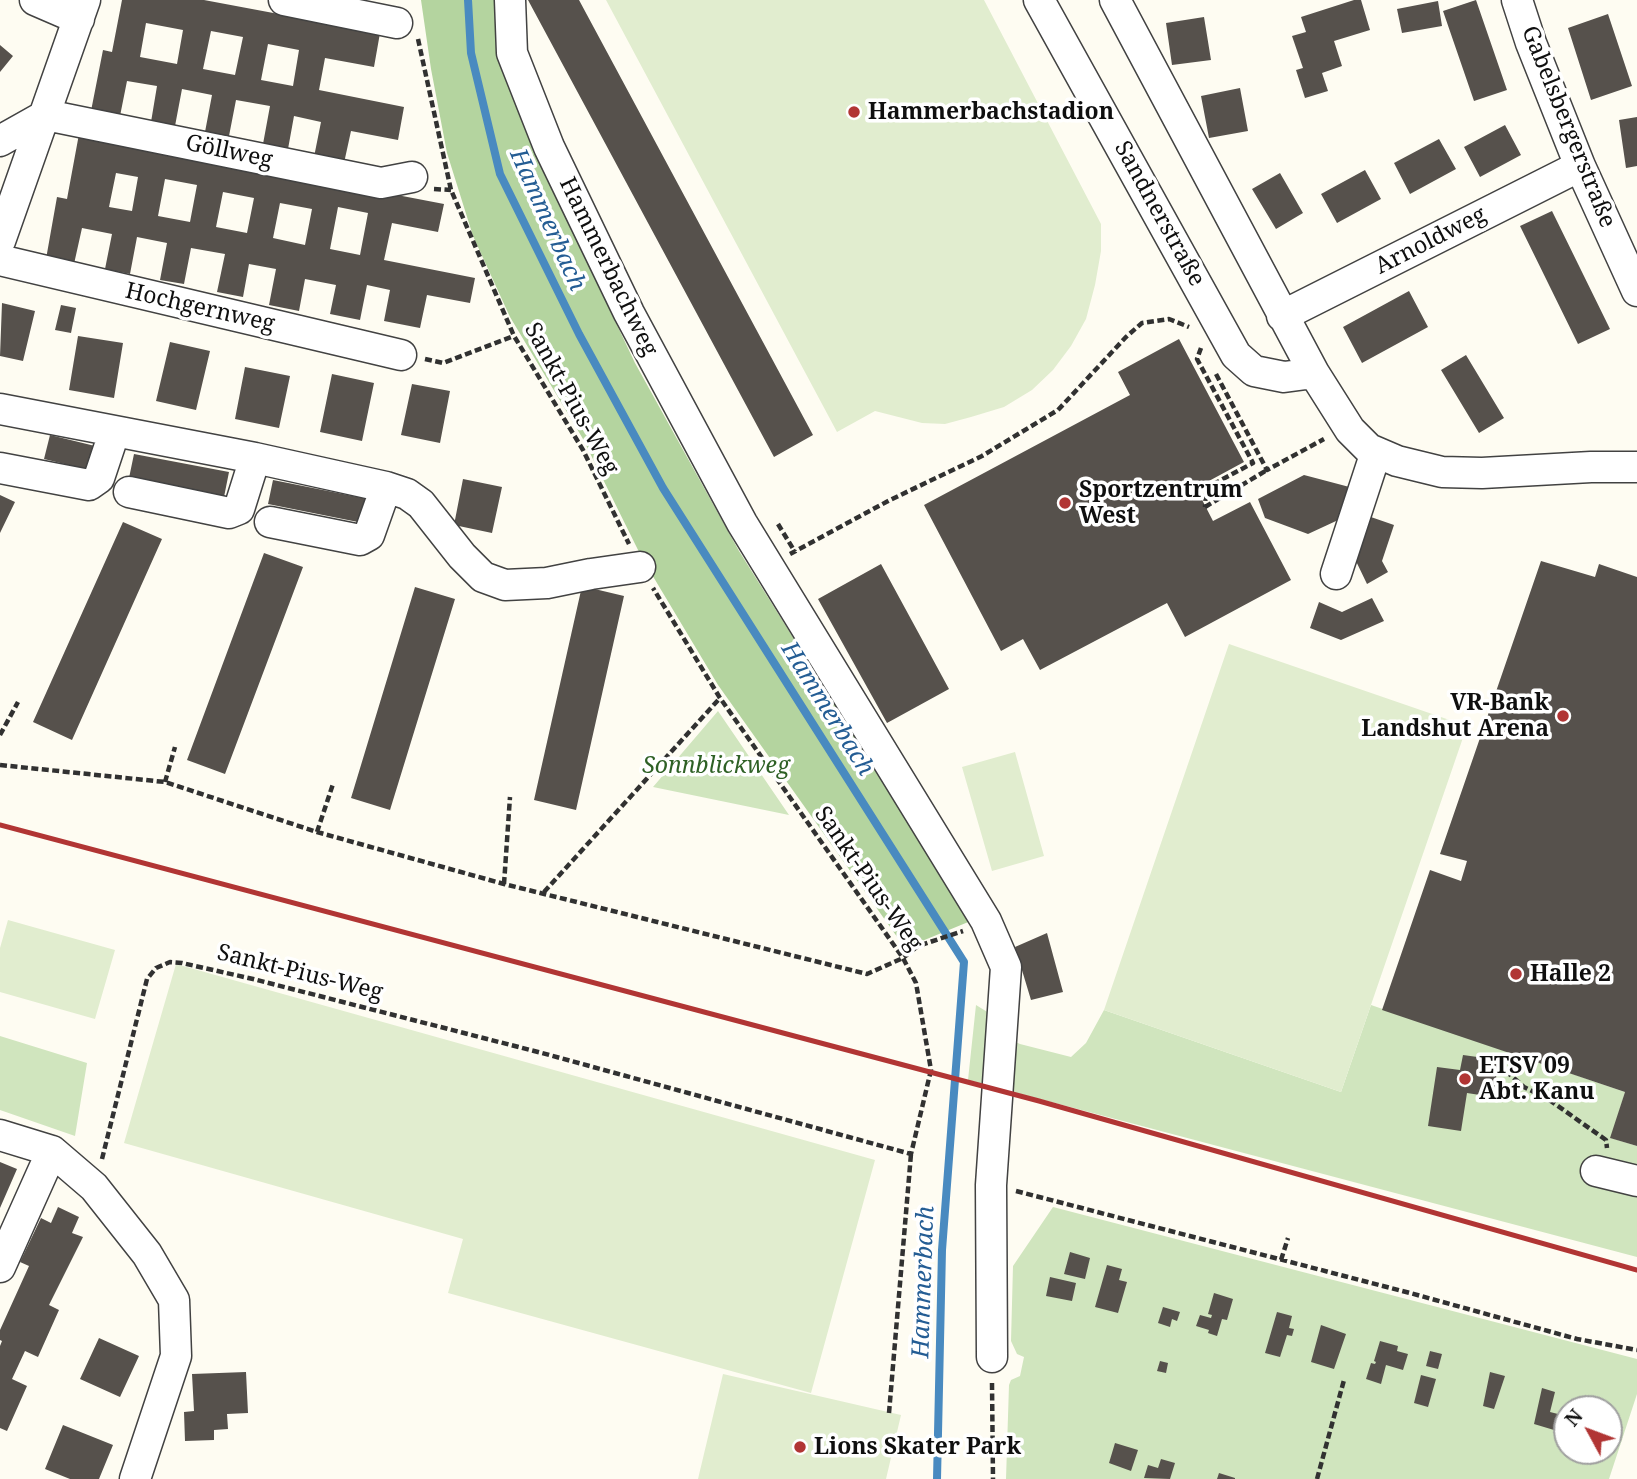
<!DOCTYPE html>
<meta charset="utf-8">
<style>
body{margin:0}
#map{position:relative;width:1637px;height:1479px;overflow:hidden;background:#fefcf2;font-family:"Noto Serif",serif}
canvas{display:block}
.north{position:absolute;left:1553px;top:1395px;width:70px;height:70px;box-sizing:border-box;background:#fff;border:2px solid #9f9f9f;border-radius:50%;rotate:311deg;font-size:19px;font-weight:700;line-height:28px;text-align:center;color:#0f0f0f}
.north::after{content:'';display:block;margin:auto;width:24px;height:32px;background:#b13534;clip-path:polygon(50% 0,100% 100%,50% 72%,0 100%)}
</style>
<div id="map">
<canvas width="1637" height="1479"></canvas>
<div class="north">N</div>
</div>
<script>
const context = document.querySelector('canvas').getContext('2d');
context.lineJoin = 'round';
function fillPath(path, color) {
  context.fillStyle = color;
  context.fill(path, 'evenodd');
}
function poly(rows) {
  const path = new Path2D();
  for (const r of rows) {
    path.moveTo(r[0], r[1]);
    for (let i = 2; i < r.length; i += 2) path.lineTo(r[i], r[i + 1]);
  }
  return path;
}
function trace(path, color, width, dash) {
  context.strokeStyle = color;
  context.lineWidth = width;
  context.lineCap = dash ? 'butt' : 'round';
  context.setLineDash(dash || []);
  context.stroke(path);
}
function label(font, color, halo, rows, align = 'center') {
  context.font = font + ' "Noto Serif",serif';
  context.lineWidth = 7;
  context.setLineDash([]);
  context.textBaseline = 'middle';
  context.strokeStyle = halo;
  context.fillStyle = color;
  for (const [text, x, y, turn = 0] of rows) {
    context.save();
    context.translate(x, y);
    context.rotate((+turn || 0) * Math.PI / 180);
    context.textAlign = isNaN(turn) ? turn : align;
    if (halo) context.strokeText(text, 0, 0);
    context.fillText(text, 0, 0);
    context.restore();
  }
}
const green = poly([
 [718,711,789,815,653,787],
 [976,1005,989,1013,990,1030,1020,1044,1071,1057,1086,1043,1104,1010,1341,1092,1371,1005,1625,1092,1611,1138,1637,1146,1637,1257,968,1080],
 [0,1036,87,1063,75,1136,0,1110],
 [1053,1207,1637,1359,1637,1394,1609,1479,1006,1479,1009,1385,1011,1380,1020,1376,1024,1357,1017,1354,1011,1341,1013,1266],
 [1567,1409,1609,1409,1609,1451,1567,1451]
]);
const forest = poly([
 [421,0,496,0,537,156,635,363,739,551,851,730,978,918,905,948,718,685,642,558,583,439,510,317,473,236,447,153,431,69]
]);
const pitch = poly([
 [606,0,984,0,1101,224,1101,251,1095,285,1086,319,1071,346,1053,370,1032,390,1004,407,971,417,945,424,922,423,875,411,837,432],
 [1229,644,1467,726,1341,1092,1104,1010],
 [1015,752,1044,856,992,871,962,767],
 [8,920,115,950,95,1019,0,992,0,948],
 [176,964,875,1160,811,1393,448,1293,463,1239,124,1143],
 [723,1374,901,1415,886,1479,698,1479]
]);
const stream = poly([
 [468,0,471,53,500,174,579,334,663,488,964,962,942,1250,937,1479]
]);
const building = poly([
 [122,0,204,0,380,33,374,67,325,58,319,90,404,107,398,140,351,131,344,163,314,157,321,122,294,116,288,149,263,144,270,106,236,100,229,136,205,132,212,95,182,89,175,126,151,122,157,86,127,81,120,116,91,111,103,50,112,52],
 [146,23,183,30,177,64,140,57],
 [211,31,243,37,235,75,203,69],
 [268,44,299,50,293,86,261,80],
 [528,0,579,0,813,435,774,457],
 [1354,0,1361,0,1370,30,1334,41,1342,66,1322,73,1328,91,1305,98,1296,70,1303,68,1292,36,1306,32,1301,17],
 [1476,0,1507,90,1474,101,1443,11],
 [1438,1,1442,26,1402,33,1397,9],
 [1608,14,1632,86,1591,100,1568,28],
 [1204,17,1211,60,1172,65,1166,23],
 [0,45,13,56,0,72],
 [1240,88,1248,131,1209,138,1201,96],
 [1637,117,1637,166,1626,168,1619,120],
 [1505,125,1521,155,1480,177,1464,147],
 [79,134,444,204,438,232,392,223,384,260,475,278,470,303,427,295,420,328,384,321,390,290,367,285,360,320,330,314,336,285,305,279,299,311,269,305,276,269,249,264,243,297,217,292,225,254,191,248,184,284,160,280,167,243,137,237,130,274,105,269,112,234,82,228,74,264,46,259,57,197,67,199],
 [116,173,138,177,132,211,109,207],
 [165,179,197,185,190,222,158,216],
 [223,192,254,198,247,233,216,227],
 [280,203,312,209,305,245,273,238],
 [338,207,368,213,360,255,330,249],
 [1439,139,1456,169,1410,194,1394,163],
 [1365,170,1381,199,1337,223,1321,194],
 [1280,173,1303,213,1276,229,1252,189],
 [1552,211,1610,329,1578,344,1520,226],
 [1409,291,1428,327,1362,363,1343,327],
 [2,303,35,311,23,361,0,356],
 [61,305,76,308,71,333,55,330],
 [78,336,123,343,114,398,69,390],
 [1179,339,1244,462,1196,488,1213,521,1250,502,1291,580,1185,637,1167,603,1040,670,1023,639,1001,651,924,505,1130,395,1118,372],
 [170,342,210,351,196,410,156,401],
 [1466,355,1504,418,1479,433,1441,370],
 [245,367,290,376,279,428,235,419],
 [332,374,374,383,362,441,320,432],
 [412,384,450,391,440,443,401,435],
 [50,435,95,446,89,470,44,459],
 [134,454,229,472,224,497,129,478],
 [1304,475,1357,489,1349,515,1308,534,1265,518,1258,499],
 [463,479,502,487,492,533,454,525],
 [273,480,368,499,363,523,268,504],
 [0,495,15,502,0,533],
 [1368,516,1394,525,1382,561,1388,572,1367,584,1354,557],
 [123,522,162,539,72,740,33,722],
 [264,553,303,567,225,774,187,760],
 [1541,561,1595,577,1599,564,1637,577,1637,1146,1610,1138,1625,1092,1382,1010,1430,870,1461,881,1467,861,1440,854],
 [881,564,949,689,887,723,818,599],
 [582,586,624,596,576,810,534,800],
 [415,587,455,599,390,810,351,798],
 [1372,598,1384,621,1341,640,1310,628,1319,602,1342,612],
 [1047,933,1063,992,1031,1000,1015,947],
 [1463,1055,1499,1060,1493,1097,1467,1093,1461,1131,1428,1126,1437,1067,1460,1070],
 [0,1162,17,1169,0,1208],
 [58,1207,79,1217,72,1233,83,1237,49,1305,59,1310,38,1357,25,1351,12,1379,27,1386,7,1431,0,1428,0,1346,2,1341,0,1340,0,1330,29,1266,20,1262,41,1218,51,1223],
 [1070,1252,1090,1258,1085,1279,1064,1274],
 [1107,1265,1122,1269,1119,1280,1127,1282,1118,1313,1095,1307],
 [1050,1277,1076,1283,1072,1301,1046,1296],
 [1214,1293,1233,1299,1227,1320,1222,1319,1217,1336,1208,1333,1209,1330,1196,1326,1200,1315,1211,1318,1212,1315,1208,1314],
 [1163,1307,1180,1312,1177,1321,1172,1319,1170,1327,1158,1323],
 [1277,1312,1292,1316,1289,1328,1294,1329,1292,1336,1287,1335,1280,1357,1265,1353],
 [1321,1325,1346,1334,1334,1369,1311,1362],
 [99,1338,139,1356,120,1397,80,1379],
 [1380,1341,1398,1346,1397,1351,1408,1354,1403,1370,1386,1365,1381,1384,1366,1379,1371,1363,1375,1364,1376,1362,1374,1361],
 [1430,1351,1442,1354,1438,1369,1426,1366],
 [1160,1361,1168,1363,1166,1373,1157,1371],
 [246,1372,248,1413,227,1414,228,1429,214,1430,214,1440,185,1441,184,1412,194,1411,192,1374],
 [1490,1372,1505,1376,1494,1409,1483,1406],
 [1421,1375,1436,1379,1428,1407,1414,1403],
 [1542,1388,1555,1392,1550,1412,1558,1414,1554,1430,1534,1424],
 [1590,1399,1599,1402,1596,1409,1587,1409],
 [63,1425,113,1445,99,1479,70,1479,45,1469],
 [1115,1443,1138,1450,1131,1471,1109,1463],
 [1161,1459,1175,1463,1170,1479,1144,1478,1148,1465,1158,1468],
 [1219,1473,1235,1478,1235,1479,1217,1479]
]);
const path = poly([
 [418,39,451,190,514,336,583,450,629,544],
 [434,189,451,190],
 [1201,348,1197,359,1253,463,1206,488,1205,507],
 [425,359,443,363,514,336],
 [1216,374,1267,470,1324,439],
 [1205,507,1267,470],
 [778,524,795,552],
 [790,554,890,500,982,456,1058,410,1126,337,1142,323,1169,319,1189,327],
 [0,735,18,702],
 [0,765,165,782,317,832,504,884,867,974,903,958,918,946,963,931],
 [165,782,175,747],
 [317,832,333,784],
 [504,884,510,797],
 [544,892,720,698],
 [1498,1064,1524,1087,1548,1099,1606,1140,1607,1148],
 [102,1159,147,979,156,968,170,962,182,963,253,979,542,1053,911,1154,931,1070,916,983,903,958,720,698,653,588],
 [1016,1191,1410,1293,1577,1339,1637,1350],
 [1281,1260,1288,1238],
 [992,1383,993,1479],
 [889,1413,911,1154],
 [1317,1479,1344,1380]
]);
const minor = poly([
 [35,0,79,19],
 [284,0,397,23],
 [510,0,512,53,549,147,629,313,742,523,986,921,1006,967,991,1185,992,1357],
 [1039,0,1236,355,1254,371,1284,377,1314,373],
 [1115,0,1314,373,1350,430,1369,449,1397,461,1442,472,1482,473,1591,467,1637,467],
 [1517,0,1531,43,1580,166,1637,291],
 [0,141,46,115,381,183,412,177],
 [0,241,85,0],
 [0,260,401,355],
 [1282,316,1580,166],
 [0,409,255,458,386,487,407,494,421,504,462,556,483,577,505,585,547,583,591,574,640,567],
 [0,468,89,485,99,478,114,433],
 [129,492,229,513,239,509,255,458],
 [270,522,360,540,369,535,386,487],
 [1336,574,1376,452],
 [0,1135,52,1151,94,1187,147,1254,174,1300,176,1356,135,1479],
 [1596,1171,1637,1181],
 [0,1267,52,1151]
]);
const rail = poly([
 [0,825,1039,1101,1637,1270]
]);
const markers = [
 [854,112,7,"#b13534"],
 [1065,503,7,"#b13534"],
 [1563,716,7,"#b13534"],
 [1516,974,7,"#b13534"],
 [1465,1079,7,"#b13534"],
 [800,1447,7,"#b13534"]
];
const poiNames = [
 ["Hammerbachstadion",868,112],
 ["Sportzentrum",1079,490],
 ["West",1079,516],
 ["VR-Bank",1549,703,"right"],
 ["Landshut Arena",1549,729,"right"],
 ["Halle 2",1530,974],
 ["ETSV 09",1479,1066],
 ["Abt. Kanu",1479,1092],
 ["Lions Skater Park",814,1447]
];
const streetNames = [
 ["Gabelsbergerstraße",1568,127,68],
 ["Göllweg",229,152,12],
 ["Sandnerstraße",1159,214,61],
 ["Arnoldweg",1431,241,-27],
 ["Hammerbachweg",608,267,64],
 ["Hochgernweg",200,308,13],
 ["Sankt-Pius-Weg",571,399,61],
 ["Sankt-Pius-Weg",868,879,55],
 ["Sankt-Pius-Weg",300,973,14]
];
const parkNames = [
 ["Sonnblickweg",716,766]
];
const waterNames = [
 ["Hammerbach",547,220,66],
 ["Hammerbach",827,709,58],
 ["Hammerbach",924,1282,-88]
];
fillPath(green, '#d0e5be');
fillPath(forest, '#b4d49f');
fillPath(pitch, '#e1edcf');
trace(stream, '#498ac0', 8);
fillPath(building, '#56514c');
trace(minor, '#424242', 33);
trace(path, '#313131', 4.5, [7, 3.5]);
trace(minor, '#fff', 30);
trace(rail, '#b13534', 5);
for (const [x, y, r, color] of markers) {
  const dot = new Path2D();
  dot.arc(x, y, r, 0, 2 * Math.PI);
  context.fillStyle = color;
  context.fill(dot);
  trace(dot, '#fff', 2.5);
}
label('bold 23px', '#0f0f0f', '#fff', poiNames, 'left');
label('23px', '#0f0f0f', '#fff', streetNames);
label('italic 23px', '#2e6025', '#fff', parkNames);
label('italic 24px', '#245d94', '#fff', waterNames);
</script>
